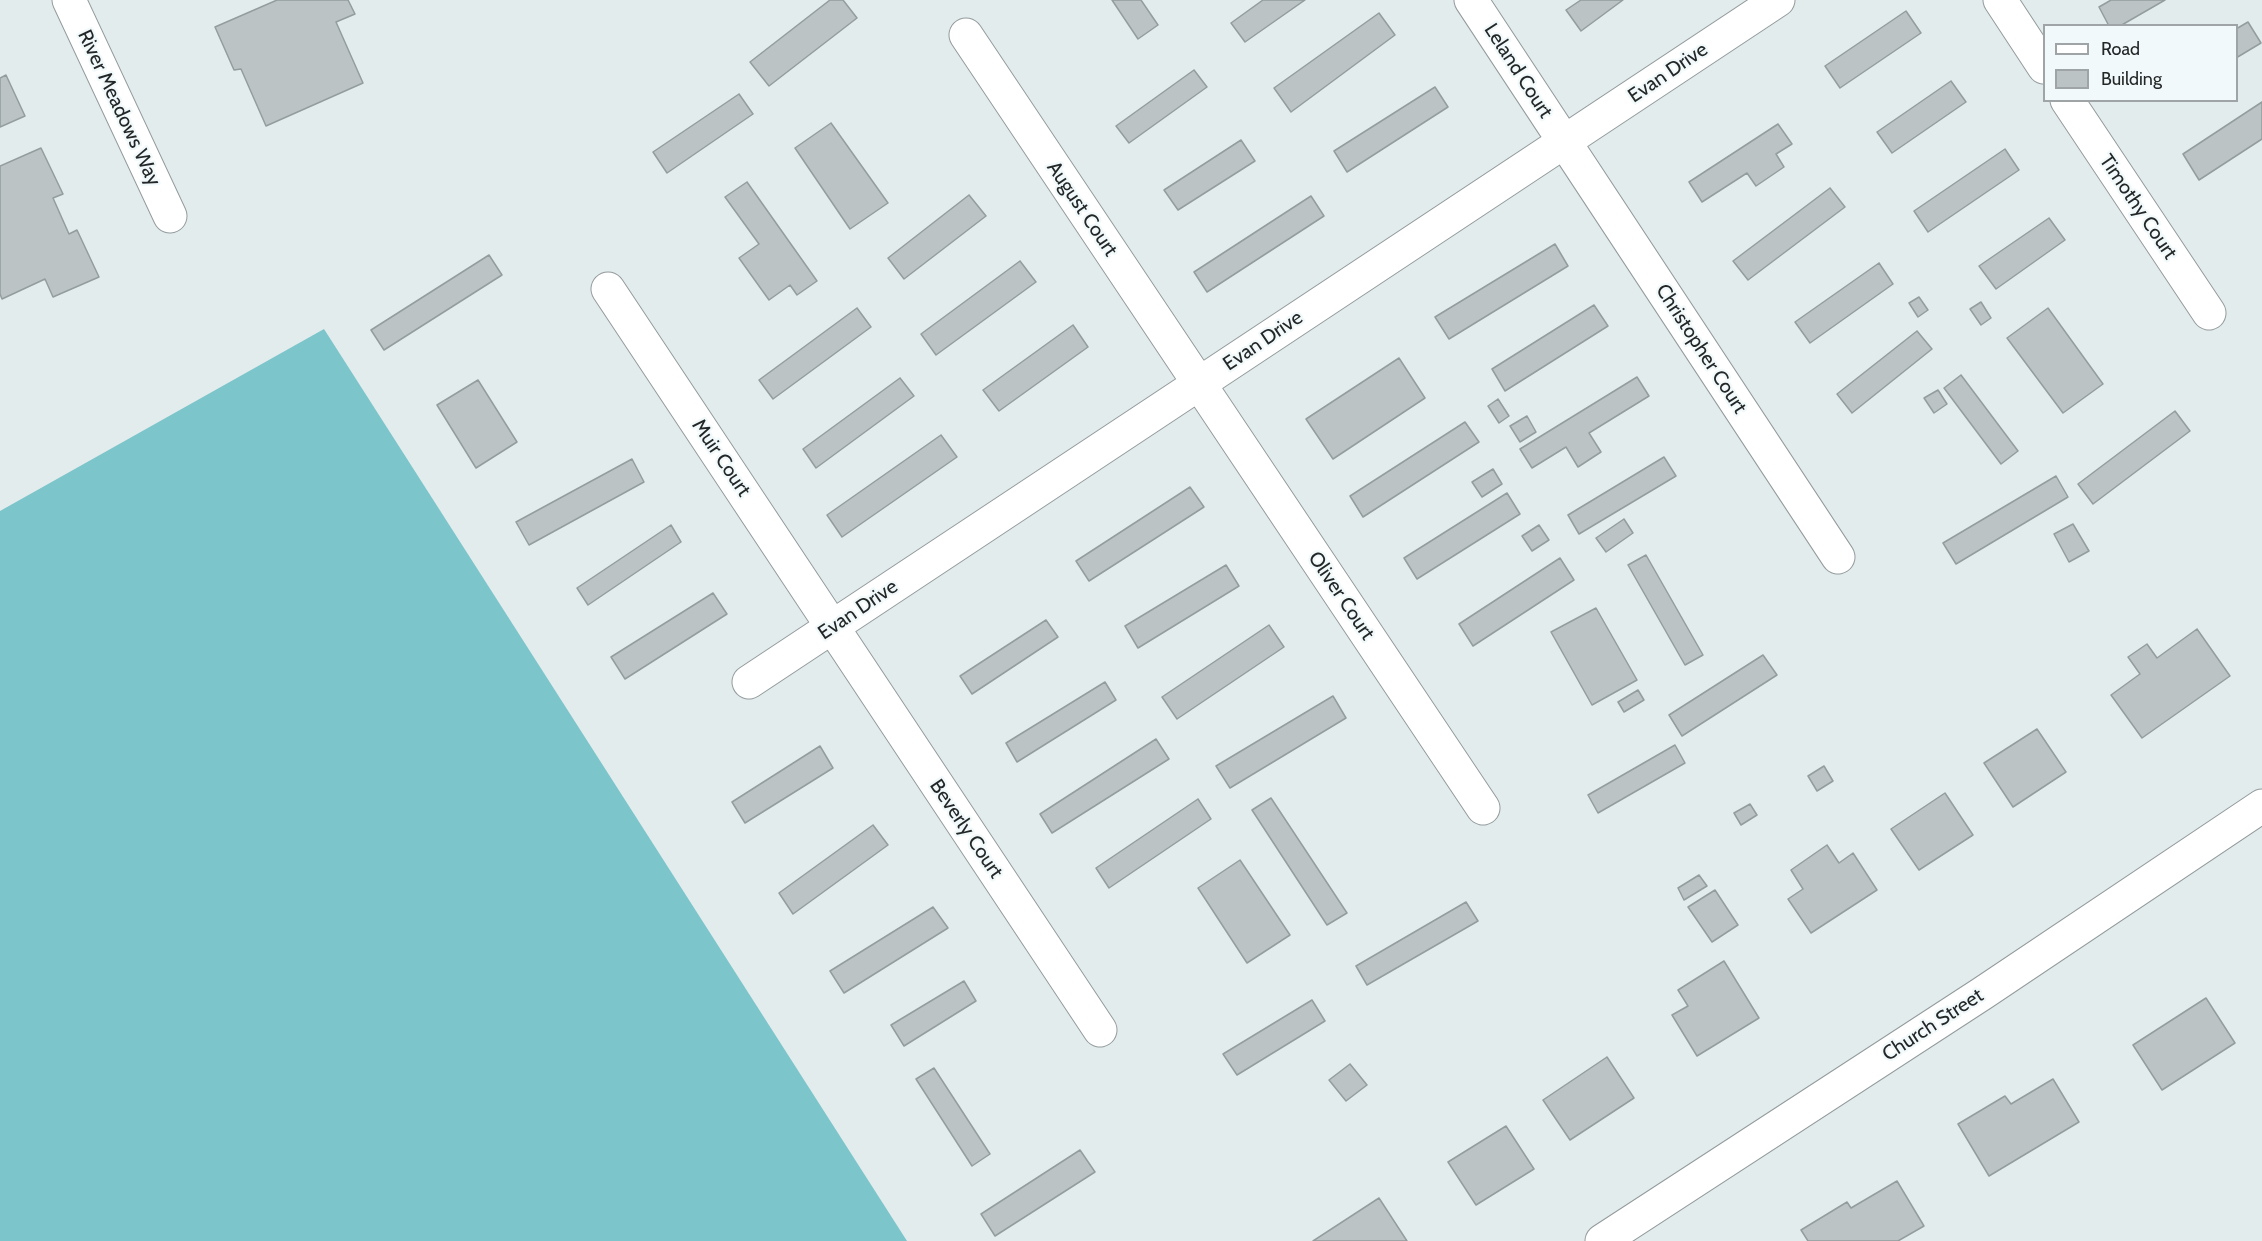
<!DOCTYPE html>
<style>
body{margin:0}
#map{position:relative;width:2262px;height:1241px;overflow:hidden;background:#e3eced;font-family:Cabin,sans-serif}
canvas{display:block}
.legend{position:absolute;left:2043px;top:24px;width:195px;height:78px;box-sizing:border-box;background:#f1f9fa;border:2px solid #9fa5a6;margin:0;padding:8px 10px;list-style:none;font-size:18px;color:#242727}
.legend li{display:flex;align-items:center;gap:12px;height:30px}
.legend b{width:30px;border:2px solid #9fa5a6}
</style>
<div id="map">
<canvas width="2262" height="1241"></canvas>
<ul class="legend">
<li><b style="height:8px;background:#fff"></b>Road</li>
<li><b style="height:16px;background:#bbc3c4"></b>Building</li>
</ul>
</div>
<script>
const context = document.querySelector('canvas').getContext('2d');
context.lineJoin = 'round';
function fillPath(path, color) {
  context.fillStyle = color;
  context.fill(path, 'evenodd');
}
function poly(rows) {
  const path = new Path2D();
  for (const r of rows) {
    path.moveTo(r[0], r[1]);
    for (let i = 2; i < r.length; i += 2) path.lineTo(r[i], r[i + 1]);
  }
  return path;
}
function trace(path, color, width, dash) {
  context.strokeStyle = color;
  context.lineWidth = width;
  context.lineCap = dash ? 'butt' : 'round';
  context.setLineDash(dash || []);
  context.stroke(path);
}
function label(font, color, halo, rows, align = 'center') {
  context.font = font + ' Cabin,sans-serif';
  context.lineWidth = 4.5;
  context.setLineDash([]);
  context.textBaseline = 'middle';
  context.strokeStyle = halo;
  context.fillStyle = color;
  for (const [text, x, y, turn = 0] of rows) {
    context.save();
    context.translate(x, y);
    context.rotate((+turn || 0) * Math.PI / 180);
    context.textAlign = isNaN(turn) ? turn : align;
    if (halo) context.strokeText(text, 0, 0);
    context.fillText(text, 0, 0);
    context.restore();
  }
}
const forest = poly([
 [324,329,907,1241,0,1241,0,511]
]);
const building = poly([
 [277,0,348,0,355,14,336,22,363,83,266,126,241,69,234,70,215,27,277,0],
 [830,0,843,0,857,18,769,86,750,62,830,0],
 [1112,0,1141,0,1158,25,1138,39,1112,0],
 [1263,0,1305,0,1245,42,1231,23,1263,0],
 [1581,0,1623,0,1581,31,1566,10,1581,0],
 [2111,0,2165,0,2120,26,2109,26,2099,7,2111,0],
 [1906,11,1921,33,1840,88,1825,66,1906,11],
 [1379,13,1395,35,1291,112,1274,88,1379,13],
 [2248,22,2261,43,2236,58,2236,29,2248,22],
 [1194,70,1207,87,1129,143,1116,126,1194,70],
 [6,75,25,116,0,127,0,78,6,75],
 [1951,81,1966,102,1892,153,1877,132,1951,81],
 [1435,87,1448,107,1347,172,1334,151,1435,87],
 [739,94,753,114,667,173,653,152,739,94],
 [2262,102,2262,139,2199,180,2183,154,2262,102],
 [831,123,888,203,850,229,795,148,831,123],
 [1778,124,1792,144,1776,154,1784,167,1756,186,1747,173,1702,202,1689,182,1778,124],
 [1241,140,1255,161,1178,210,1164,190,1241,140],
 [41,148,63,194,53,198,69,234,77,230,99,277,53,297,45,279,2,299,0,294,0,166,41,148],
 [2005,149,2019,170,1928,232,1914,211,2005,149],
 [747,182,817,281,797,295,790,285,769,300,739,258,759,244,725,197,747,182],
 [1830,188,1845,207,1748,280,1733,261,1830,188],
 [969,195,986,216,904,279,888,258,969,195],
 [1311,196,1324,216,1207,292,1194,272,1311,196],
 [2049,218,2065,240,1996,289,1979,266,2049,218],
 [1555,244,1568,266,1449,339,1435,317,1555,244],
 [489,255,502,275,384,350,371,330,489,255],
 [1020,261,1036,282,936,355,921,334,1020,261],
 [1879,263,1893,284,1810,343,1795,322,1879,263],
 [1919,297,1928,310,1918,317,1909,303,1919,297],
 [1981,302,1991,318,1981,325,1970,309,1981,302],
 [1594,305,1608,326,1505,391,1492,369,1594,305],
 [857,308,871,327,773,399,759,380,857,308],
 [2048,308,2103,384,2063,413,2007,338,2048,308],
 [1073,325,1088,347,999,411,983,390,1073,325],
 [1917,331,1932,349,1852,413,1837,394,1917,331],
 [1399,358,1425,398,1333,459,1306,419,1399,358],
 [1961,375,2018,451,2001,464,1944,388,1961,375],
 [1637,377,1649,396,1589,433,1601,452,1578,467,1566,447,1532,468,1520,449,1637,377],
 [900,378,914,396,816,468,803,449,900,378],
 [478,380,517,442,476,468,437,405,478,380],
 [1938,390,1947,404,1934,413,1924,398,1938,390],
 [1498,399,1509,416,1499,423,1488,406,1498,399],
 [2175,411,2190,431,2093,504,2078,484,2175,411],
 [1527,416,1536,432,1520,442,1510,426,1527,416],
 [1465,422,1479,442,1363,517,1350,496,1465,422],
 [941,435,957,457,842,537,827,515,941,435],
 [1664,457,1676,476,1579,534,1568,515,1664,457],
 [632,459,644,482,529,545,516,522,632,459],
 [1493,469,1502,484,1482,497,1472,482,1493,469],
 [2056,476,2068,497,1956,564,1943,543,2056,476],
 [1190,487,1204,507,1089,581,1076,561,1190,487],
 [1507,493,1520,514,1417,579,1404,558,1507,493],
 [1624,519,1633,533,1606,552,1596,538,1624,519],
 [2073,524,2089,551,2069,562,2054,534,2073,524],
 [671,525,681,542,588,605,577,588,671,525],
 [1539,525,1549,540,1532,551,1522,536,1539,525],
 [1646,555,1703,655,1685,665,1628,565,1646,555],
 [1560,558,1574,580,1473,646,1459,624,1560,558],
 [1226,565,1239,586,1138,648,1125,626,1226,565],
 [713,593,727,614,625,679,611,657,713,593],
 [1596,608,1637,680,1592,705,1551,632,1596,608],
 [1046,620,1058,637,972,694,960,676,1046,620],
 [1269,625,1284,647,1177,719,1162,697,1269,625],
 [2197,629,2230,676,2142,738,2111,695,2140,674,2128,657,2147,644,2157,658,2197,629],
 [1763,655,1777,675,1682,736,1669,715,1763,655],
 [1105,682,1116,700,1017,762,1006,743,1105,682],
 [1638,690,1644,700,1624,712,1618,702,1638,690],
 [1333,696,1346,718,1230,788,1216,766,1333,696],
 [2037,729,2066,772,2013,807,1984,763,2037,729],
 [1156,739,1169,759,1052,833,1040,814,1156,739],
 [1675,745,1685,763,1598,813,1588,795,1675,745],
 [820,746,833,768,745,823,732,802,820,746],
 [1824,766,1833,781,1817,791,1808,776,1824,766],
 [1945,793,1973,835,1919,870,1891,829,1945,793],
 [1271,798,1347,913,1327,925,1252,810,1271,798],
 [1198,799,1211,819,1109,888,1096,868,1198,799],
 [1750,804,1757,815,1741,825,1734,813,1750,804],
 [873,825,888,845,793,914,779,893,873,825],
 [1827,845,1839,863,1853,853,1877,890,1811,933,1788,899,1803,889,1791,870,1827,845],
 [1240,860,1290,935,1247,963,1198,888,1240,860],
 [1699,875,1707,886,1684,900,1678,888,1699,875],
 [1715,890,1738,925,1712,942,1688,907,1715,890],
 [1466,902,1478,921,1367,985,1356,966,1466,902],
 [933,907,948,928,844,993,830,971,933,907],
 [1724,961,1759,1018,1697,1056,1672,1015,1688,1006,1678,990,1724,961],
 [964,981,976,1001,904,1046,891,1025,964,981],
 [2206,998,2235,1043,2162,1090,2133,1045,2206,998],
 [1312,1000,1325,1021,1237,1075,1223,1054,1312,1000],
 [1607,1057,1634,1098,1570,1140,1543,1100,1607,1057],
 [1350,1064,1367,1085,1346,1101,1329,1080,1350,1064],
 [934,1068,990,1154,972,1166,916,1079,934,1068],
 [2053,1079,2079,1122,1989,1176,1958,1124,2005,1096,2011,1104,2053,1079],
 [1506,1126,1534,1169,1476,1205,1448,1162,1506,1126],
 [1080,1150,1095,1172,995,1236,981,1214,1080,1150],
 [1897,1181,1924,1226,1898,1241,1808,1241,1801,1230,1847,1202,1851,1208,1897,1181],
 [1379,1198,1407,1241,1313,1241,1379,1198]
]);
const minor = poly([
 [69,0,170,216],
 [1471,0,1838,557],
 [2000,0,2044,67],
 [966,35,1483,808],
 [2067,100,2209,313],
 [608,289,1100,1030],
 [749,682,1778,0],
 [1602,1241,1983,993,2262,806]
]);
const streetNames = [
 ["Leland Court",1518,71,57],
 ["Evan Drive",1668,73,-34],
 ["River Meadows Way",119,108,65],
 ["Timothy Court",2138,207,56],
 ["August Court",1082,209,56],
 ["Evan Drive",1263,341,-34],
 ["Christopher Court",1701,349,57],
 ["Muir Court",721,458,56],
 ["Oliver Court",1341,596,56],
 ["Evan Drive",858,610,-34],
 ["Beverly Court",966,829,56],
 ["Church Street",1933,1025,-33]
];
fillPath(forest, '#7cc5cb');
fillPath(building, '#bbc3c4');
trace(building, '#949d9d', 1.5);
trace(minor, '#939b9c', 35);
trace(minor, '#fff', 33);
label('20px', '#242727', '#f1f9fa', streetNames);
</script>
